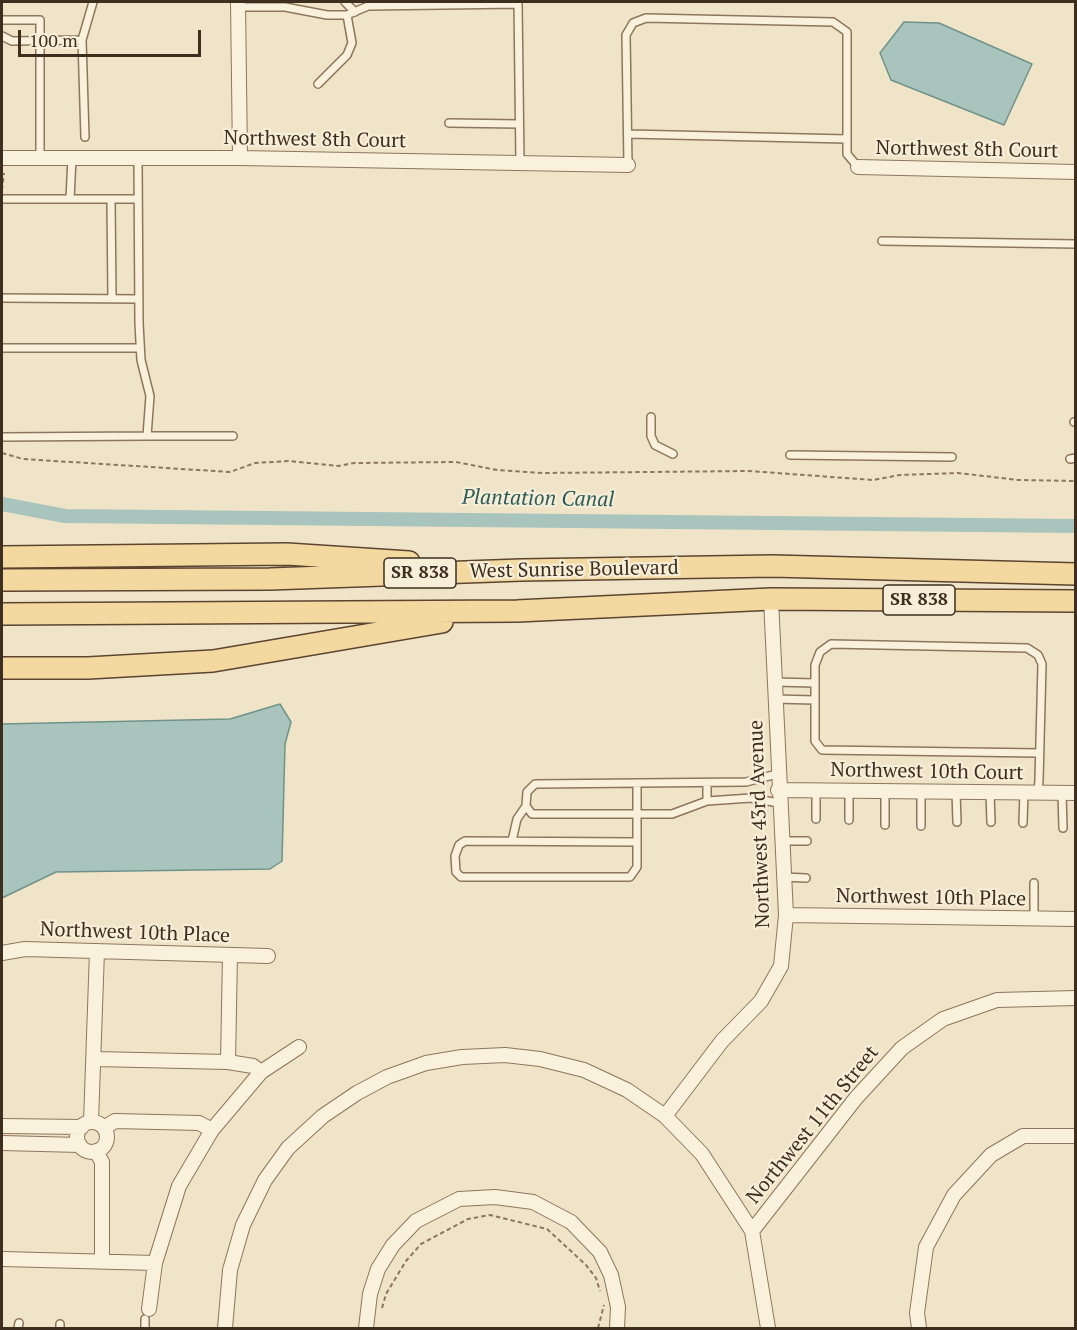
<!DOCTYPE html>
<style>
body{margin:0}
#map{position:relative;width:1077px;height:1330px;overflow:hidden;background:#f0e4c8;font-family:"PT Serif",serif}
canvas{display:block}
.frame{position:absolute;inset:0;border:3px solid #3d2e20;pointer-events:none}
.scale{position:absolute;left:18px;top:30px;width:183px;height:27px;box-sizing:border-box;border:3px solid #3d2e20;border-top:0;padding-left:8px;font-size:18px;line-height:21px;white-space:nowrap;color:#3d2e20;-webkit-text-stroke:4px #f7eed8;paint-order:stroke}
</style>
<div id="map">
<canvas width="1077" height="1330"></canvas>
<div class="frame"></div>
<div class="scale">100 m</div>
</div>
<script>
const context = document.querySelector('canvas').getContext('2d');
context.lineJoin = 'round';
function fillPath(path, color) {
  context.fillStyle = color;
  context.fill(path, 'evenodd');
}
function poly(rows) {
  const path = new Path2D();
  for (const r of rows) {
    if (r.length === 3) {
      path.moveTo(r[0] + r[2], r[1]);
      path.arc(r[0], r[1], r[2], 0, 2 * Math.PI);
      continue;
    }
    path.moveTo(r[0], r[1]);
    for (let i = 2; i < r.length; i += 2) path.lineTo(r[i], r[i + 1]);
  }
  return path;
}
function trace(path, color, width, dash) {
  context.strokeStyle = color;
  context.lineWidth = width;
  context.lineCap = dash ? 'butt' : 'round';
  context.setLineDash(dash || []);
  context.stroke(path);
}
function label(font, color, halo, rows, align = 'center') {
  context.font = font + ' "PT Serif",serif';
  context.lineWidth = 4.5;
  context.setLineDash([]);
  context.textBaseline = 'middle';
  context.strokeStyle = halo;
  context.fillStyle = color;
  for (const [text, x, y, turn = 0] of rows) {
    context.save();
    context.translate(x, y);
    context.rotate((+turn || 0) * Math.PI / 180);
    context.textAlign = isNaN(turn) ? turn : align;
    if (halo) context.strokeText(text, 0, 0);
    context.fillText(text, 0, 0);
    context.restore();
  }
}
const water = poly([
 [904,22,939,23,1032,64,1004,125,891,80,880,53,904,22],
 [280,704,291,722,285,744,282,861,270,869,56,872,2,898,2,724,230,719,280,704]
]);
const canal = poly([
 [2,504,65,516,1076,526]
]);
const path = poly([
 [2,190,4,173],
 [2,453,23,459,230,472,255,463,290,461,338,466,354,463,456,462,497,470,543,473,749,471,873,480,900,475,958,473,1018,480,1076,481],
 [382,1308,386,1294,406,1261,421,1244,468,1219,490,1215,547,1229,586,1265,596,1278,600,1291],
 [598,1328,604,1305]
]);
const service = poly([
 [345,2,355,12],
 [518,2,520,163],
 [238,7,285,7,327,15,347,15],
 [2,20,40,20,40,158],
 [2,36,12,41,82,40],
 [318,84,347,55,352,43,347,15,368,6,518,4],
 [449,123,519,124],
 [628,134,847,139],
 [85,137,82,40,93,2],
 [628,165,626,35,633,23,646,18,833,22,847,32,847,154,858,167],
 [2,199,138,199],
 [70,199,72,158],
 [111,199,112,299],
 [882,241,1076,244],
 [2,298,139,299],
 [2,348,140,348],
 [651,417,651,436,655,445,673,454],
 [1074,422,1076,422],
 [147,436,233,436],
 [2,437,147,436,150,396,141,360,139,323,138,158],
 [790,455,952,457],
 [1070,459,1076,458],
 [774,682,815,683],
 [774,699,815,700],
 [777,774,746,782,535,784,527,792,526,806,532,814,672,814,707,801,751,798,779,803],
 [637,783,637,867,630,877,461,877,456,872,455,856,459,845,465,841,637,842],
 [707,783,707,801],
 [921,791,921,826],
 [956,792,957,822],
 [990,792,991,822],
 [1038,792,1039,780,1042,664,1038,655,1027,648,831,644,820,652,815,665,815,741,822,750,1039,753],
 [1062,793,1063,828],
 [816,819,816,790],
 [849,820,849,790],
 [1023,823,1024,792],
 [885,825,885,791],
 [512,841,517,819,526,806],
 [781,841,807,841],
 [783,877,806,878],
 [1034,918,1034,883],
 [145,1319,145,1328],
 [60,1324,60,1328],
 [18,1328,19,1323]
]);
const minor = poly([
 [238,2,240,158],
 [2,158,240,158,628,165],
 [858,167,1076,172],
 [778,790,1076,793],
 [786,915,1076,919],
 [2,953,25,949,268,956],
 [95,1059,228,1062,253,1066,261,1072],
 [228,1062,230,955],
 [665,1116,722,1041,761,1001,781,966,786,915,771,599],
 [91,1122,97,951],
 [92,1137,15],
 [2,1126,82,1127],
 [104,1128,115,1121,199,1123,212,1130],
 [2,1143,80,1145],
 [96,1151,102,1162,102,1262],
 [752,1231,856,1098,902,1048,943,1019,997,1000,1076,998],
 [2,1259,155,1263],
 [149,1309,155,1263,179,1186,212,1130,261,1072,299,1047],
 [225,1328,230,1270,243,1225,265,1180,288,1148,323,1116,357,1093,387,1077,426,1063,462,1057,505,1055,540,1059,584,1070,627,1090,665,1116,702,1154,752,1231,768,1328],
 [366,1328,370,1294,378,1269,393,1245,416,1221,459,1199,495,1197,533,1202,571,1222,600,1252,611,1275,618,1307,617,1328],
 [919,1328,917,1313,926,1247,954,1195,991,1155,1023,1136,1076,1136]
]);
const primary = poly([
 [2,557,287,554,409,562],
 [2,580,270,579,521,570,773,566,1076,574],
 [2,614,517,611,771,599,1076,601],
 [2,668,88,668,213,661,442,622]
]);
const shields = [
 [420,573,72],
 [919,600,72]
];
const shieldNames = [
 ["SR 838",420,573],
 ["SR 838",919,600]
];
const streetNames = [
 ["Northwest 8th Court",315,140,1],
 ["Northwest 8th Court",967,150,1],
 ["West Sunrise Boulevard",574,570,-1],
 ["Northwest 10th Court",927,772,1],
 ["Northwest 43rd Avenue",760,824,-92],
 ["Northwest 10th Place",931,898,1],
 ["Northwest 10th Place",135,933,2],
 ["Northwest 11th Street",813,1125,-51]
];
const waterNames = [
 ["Plantation Canal",538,499,1]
];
fillPath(water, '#a9c4bc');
trace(water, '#6f938a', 1.5);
trace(canal, '#a9c4bc', 14);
trace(service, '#8d765c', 10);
trace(minor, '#8d765c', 16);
trace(primary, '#5b4430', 24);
trace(path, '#8d765c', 2, [4.5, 3]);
trace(service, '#faf1dc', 7);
trace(minor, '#faf1dc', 14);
trace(primary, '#f3d9a0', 21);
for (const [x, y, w] of shields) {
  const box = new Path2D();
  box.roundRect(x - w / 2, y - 15, w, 30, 4.5);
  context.fillStyle = '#f7eed8';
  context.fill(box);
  trace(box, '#3d2e20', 1.5);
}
label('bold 18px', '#3d2e20', null, shieldNames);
label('20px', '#3d2e20', '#f7eed8', streetNames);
label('italic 21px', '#2f5d5a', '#f7eed8', waterNames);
</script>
